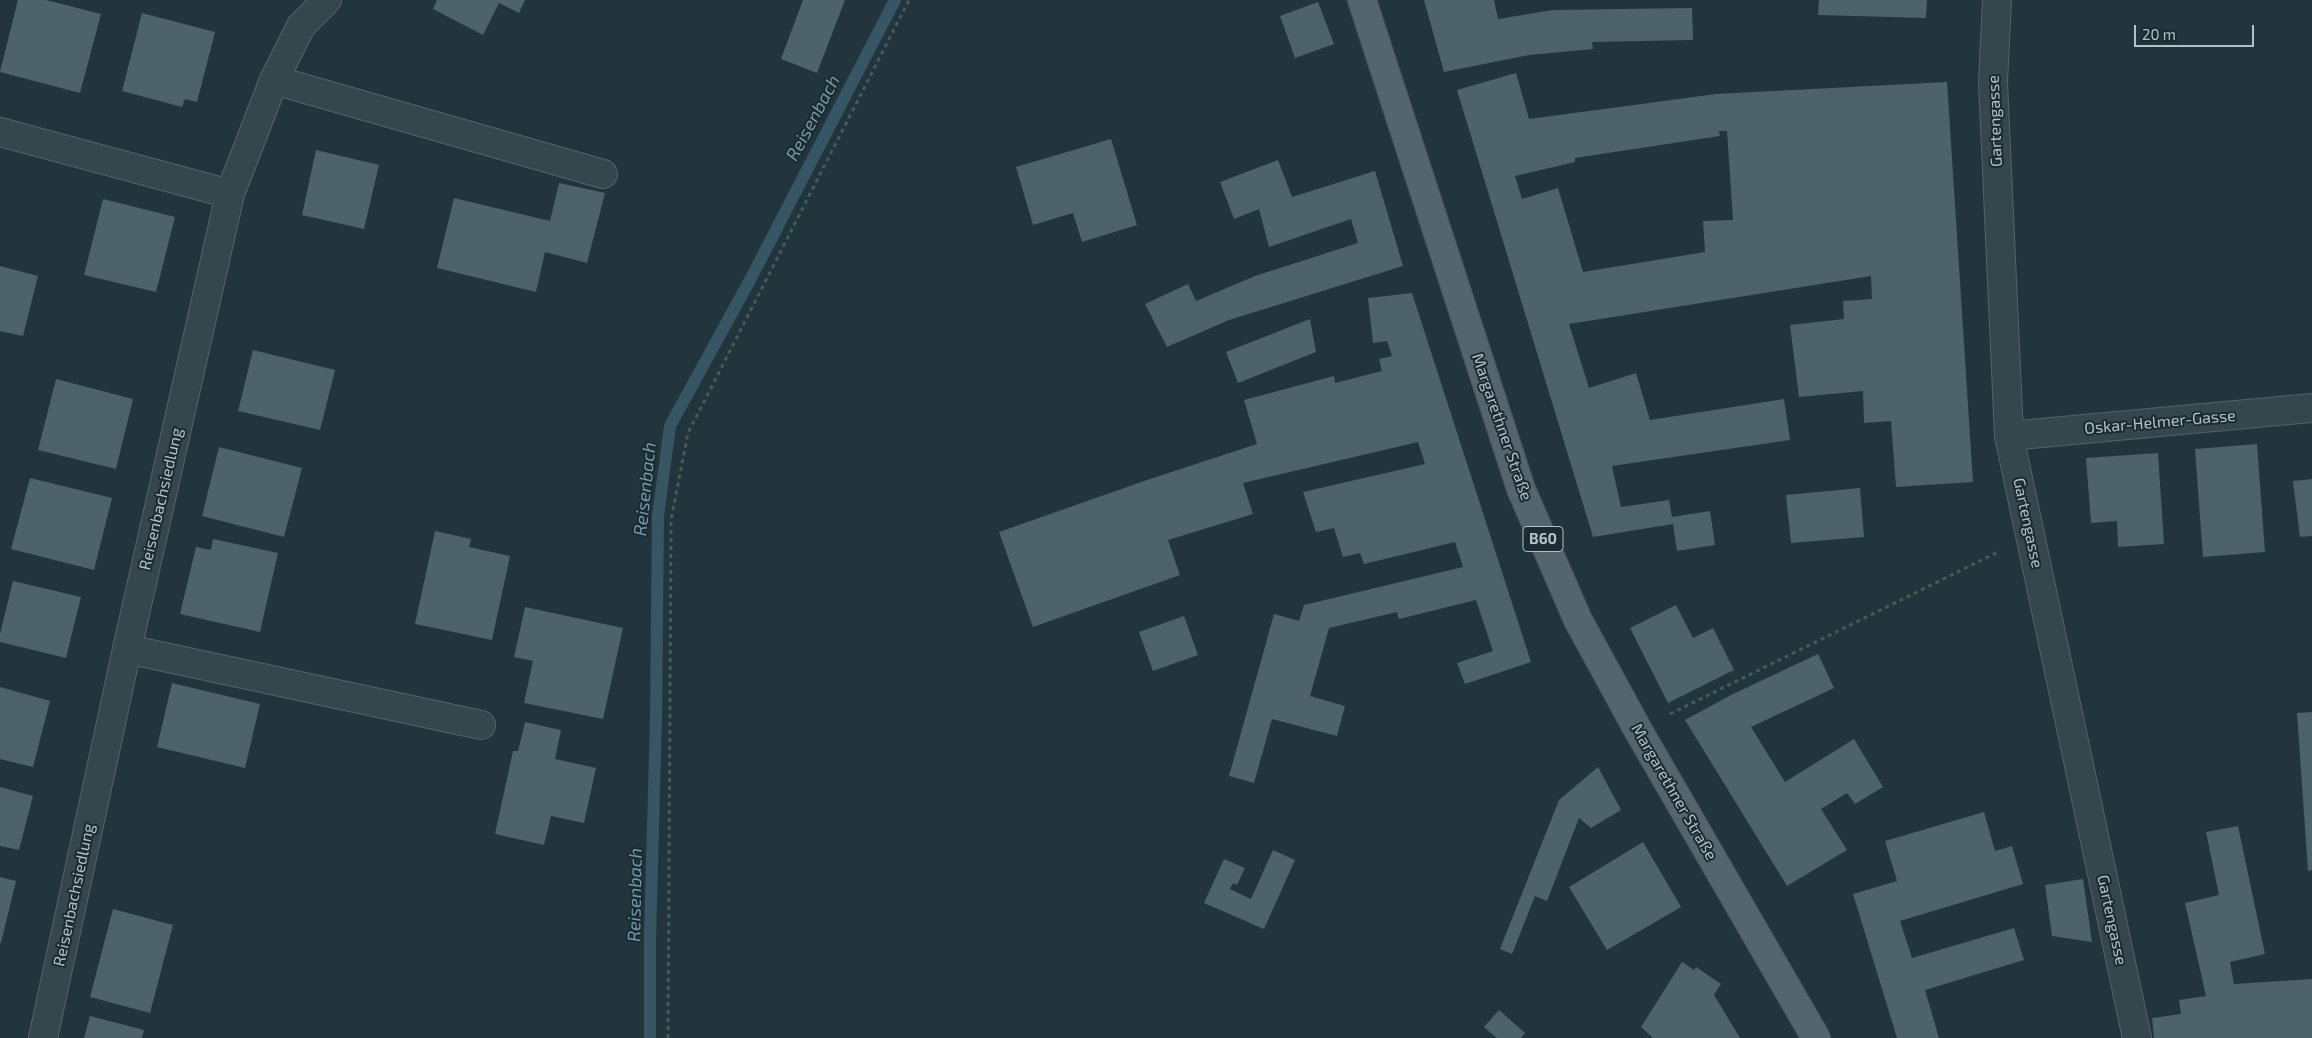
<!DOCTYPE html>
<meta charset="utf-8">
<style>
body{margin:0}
#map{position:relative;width:2312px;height:1038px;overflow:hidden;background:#22353d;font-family:"Exo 2",sans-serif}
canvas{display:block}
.scale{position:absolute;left:2134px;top:25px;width:120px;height:22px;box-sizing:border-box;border:2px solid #b2c0c8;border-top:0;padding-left:6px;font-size:15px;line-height:18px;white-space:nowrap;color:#b2c0c8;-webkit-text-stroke:4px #1c2b32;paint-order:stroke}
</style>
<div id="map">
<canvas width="2312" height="1038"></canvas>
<div class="scale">20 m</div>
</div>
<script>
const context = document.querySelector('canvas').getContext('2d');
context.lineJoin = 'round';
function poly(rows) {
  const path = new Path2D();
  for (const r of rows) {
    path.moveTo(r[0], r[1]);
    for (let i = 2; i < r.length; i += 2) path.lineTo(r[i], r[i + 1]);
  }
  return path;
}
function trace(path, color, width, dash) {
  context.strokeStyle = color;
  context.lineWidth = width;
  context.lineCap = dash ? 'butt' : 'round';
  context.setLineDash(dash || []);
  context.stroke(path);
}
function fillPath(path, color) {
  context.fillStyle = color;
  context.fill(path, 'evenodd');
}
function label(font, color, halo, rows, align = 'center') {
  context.font = font + ' "Exo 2",sans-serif';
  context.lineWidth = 4;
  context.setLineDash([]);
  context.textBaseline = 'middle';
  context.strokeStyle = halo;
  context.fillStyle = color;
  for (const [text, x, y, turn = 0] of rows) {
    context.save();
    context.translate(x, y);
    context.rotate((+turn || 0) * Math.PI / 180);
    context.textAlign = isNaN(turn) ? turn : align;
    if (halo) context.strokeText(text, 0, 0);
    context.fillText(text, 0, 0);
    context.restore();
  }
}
const stream = poly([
 [650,1038,650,938,656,718,658,516,670,426,750,280,895,0]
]);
const building = poly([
 [18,0,46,0,101,14,80,93,0,72],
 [437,0,525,0,519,13,499,3,483,35,433,9],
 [803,0,845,0,817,73,781,59],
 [1424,0,1494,0,1498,19,1553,10,1692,8,1693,40,1592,42,1593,49,1529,55,1444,72],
 [1819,0,1927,0,1926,18,1818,15],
 [1318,2,1334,44,1295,58,1280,16],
 [142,13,215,32,197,102,185,99,182,107,122,91],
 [1516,73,1529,119,1716,94,1947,82,1973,482,1896,487,1891,421,1864,423,1863,391,1799,397,1790,325,1844,319,1843,301,1872,299,1871,276,1569,324,1589,388,1636,373,1650,420,1784,399,1790,440,1612,466,1621,507,1669,500,1672,517,1710,511,1715,545,1677,551,1673,524,1593,537,1457,90],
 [1719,131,1727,131,1733,220,1703,221,1705,252,1583,272,1558,188,1522,199,1515,176,1575,162,1575,158,1720,136],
 [1111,139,1137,225,1082,242,1073,213,1033,225,1016,167],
 [316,150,379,165,364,229,302,215],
 [1278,160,1292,197,1375,171,1403,266,1229,320,1167,347,1145,304,1188,284,1196,301,1255,276,1358,243,1351,219,1269,247,1259,209,1234,219,1220,182],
 [559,183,605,193,587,263,545,252,536,292,437,268,454,198,550,221],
 [103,199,175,217,156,292,84,275],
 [0,266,38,276,23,336,0,331],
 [1412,293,1531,662,1465,684,1457,663,1493,651,1476,600,1399,619,1397,612,1329,628,1310,696,1345,706,1337,736,1272,719,1254,783,1229,776,1274,614,1299,621,1304,605,1463,567,1455,542,1364,564,1360,553,1343,557,1334,528,1316,532,1303,492,1425,464,1418,442,1243,483,1253,514,1168,540,1180,575,1033,627,999,532,1147,480,1257,444,1244,400,1334,376,1335,383,1382,371,1379,359,1392,356,1387,341,1373,343,1368,298],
 [1310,319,1316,352,1238,383,1226,352],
 [253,350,335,370,320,430,238,411],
 [56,379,133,399,116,469,38,450],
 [2257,444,2265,552,2203,557,2195,449],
 [219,447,302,468,284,537,202,516],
 [2158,453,2164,544,2118,547,2117,521,2091,523,2086,458],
 [30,478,112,498,94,570,11,549],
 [2312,479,2312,536,2300,537,2293,481],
 [1860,488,1864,537,1791,543,1786,495],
 [435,531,471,539,469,547,510,556,492,640,415,624],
 [213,539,278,553,260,632,180,614,196,547,211,550],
 [13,581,81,597,66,658,0,642,0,634],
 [1676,605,1693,638,1713,628,1734,670,1668,703,1630,628],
 [525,607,623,628,603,719,524,703,533,661,514,657],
 [1184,616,1198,655,1153,671,1139,632],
 [1818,654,1834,688,1751,727,1785,782,1854,739,1883,787,1855,804,1847,793,1821,809,1847,850,1787,886,1685,720,1731,695],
 [172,683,260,704,245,768,157,747],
 [0,687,50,701,33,767,0,759],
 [2312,712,2312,870,2308,871,2297,713],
 [525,722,561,730,555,759,596,768,584,823,551,816,544,845,495,834,513,751,518,751],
 [1598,767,1621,810,1591,828,1579,818,1547,901,1535,896,1512,954,1500,949,1559,800],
 [0,787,33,796,19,850,0,846],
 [1984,812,1995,851,2012,846,2023,884,1900,921,1912,958,2014,928,2024,960,1925,990,1939,1038,1897,1038,1853,894,1897,881,1885,841],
 [2238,826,2265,954,2230,962,2234,984,2312,979,2312,1038,2154,1038,2152,1018,2181,1014,2179,1000,2206,996,2185,903,2219,895,2206,832],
 [1643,842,1681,907,1607,950,1569,887],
 [1273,850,1295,860,1264,929,1204,903,1224,859,1245,868,1237,885,1233,883,1230,889,1251,899],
 [0,877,16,881,1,943,0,943],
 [2083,879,2092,942,2052,936,2045,885],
 [113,909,173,925,150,1013,90,997],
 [1682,962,1694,970,1696,967,1721,984,1714,995,1740,1038,1653,1038,1641,1027],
 [1499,1010,1525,1033,1521,1038,1497,1038,1484,1027],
 [90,1016,144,1030,142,1038,84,1038]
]);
const path = poly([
 [1670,714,1998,552],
 [668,1038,671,520,688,433,909,0]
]);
const minor = poly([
 [1997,0,1993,82,2009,436,2137,1038],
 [274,80,603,174],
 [0,132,230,194],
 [2009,436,2312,408],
 [127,649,481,725],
 [43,1038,127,649,230,194,274,80,301,26,327,0]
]);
const major = poly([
 [1362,0,1521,489,1578,620,1638,730,1816,1038]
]);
const shields = [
 [1543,539,40]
];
const shieldNames = [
 ["B60",1543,539]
];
const streetNames = [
 ["Gartengasse",1995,121,-92],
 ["Oskar-Helmer-Gasse",2160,422,-5],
 ["Margarethner Straße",1502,427,71],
 ["Reisenbachsiedlung",161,499,-77],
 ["Gartengasse",2028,523,78],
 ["Margarethner Straße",1674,792,60],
 ["Reisenbachsiedlung",74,895,-78],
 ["Gartengasse",2112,920,78]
];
const waterNames = [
 ["Reisenbach",813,118,-62],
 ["Reisenbach",645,489,-84],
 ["Reisenbach",635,895,-89]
];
trace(stream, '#365664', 12);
fillPath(building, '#4d626a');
trace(minor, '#55636b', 30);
trace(major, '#435259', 30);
trace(path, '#445c58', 3, [4, 4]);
trace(minor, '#36464d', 28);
trace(major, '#54656d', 28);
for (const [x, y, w] of shields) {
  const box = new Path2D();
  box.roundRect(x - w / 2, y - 12.5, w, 25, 4);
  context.fillStyle = '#1c2b32';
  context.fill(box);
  trace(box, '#b2c0c8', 1);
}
label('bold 15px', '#b2c0c8', null, shieldNames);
label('16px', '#b2c0c8', '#1c2b32', streetNames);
label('italic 18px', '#719aac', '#1c2b32', waterNames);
</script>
